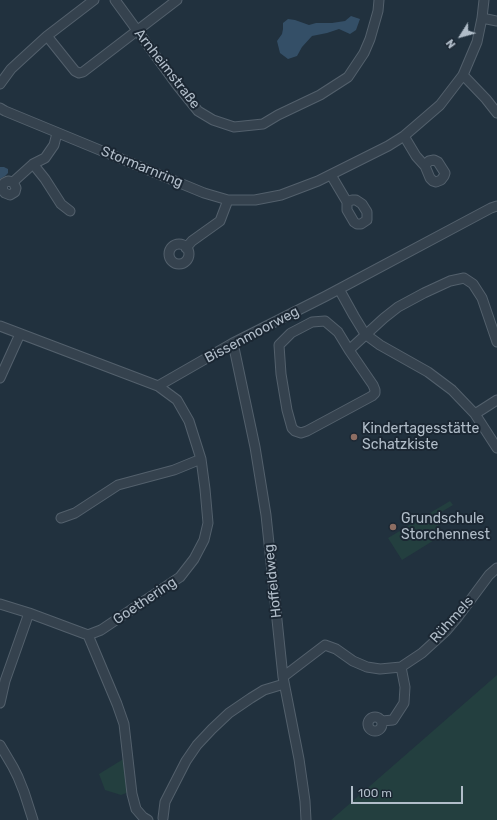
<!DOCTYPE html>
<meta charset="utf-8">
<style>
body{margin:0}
#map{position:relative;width:497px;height:820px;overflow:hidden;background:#21313e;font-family:Rubik,sans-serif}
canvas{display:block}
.north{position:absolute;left:441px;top:16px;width:40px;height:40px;-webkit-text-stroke:3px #1b2733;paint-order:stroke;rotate:233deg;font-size:11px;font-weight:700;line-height:16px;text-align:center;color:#b1bdc9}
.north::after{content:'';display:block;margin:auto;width:14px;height:18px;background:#b1bdc9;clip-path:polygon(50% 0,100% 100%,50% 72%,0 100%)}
.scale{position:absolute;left:351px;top:786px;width:112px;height:18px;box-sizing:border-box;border:2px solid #b1bdc9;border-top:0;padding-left:5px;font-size:12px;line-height:14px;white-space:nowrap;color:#b1bdc9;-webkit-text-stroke:3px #1b2733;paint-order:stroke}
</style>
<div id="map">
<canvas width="497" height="820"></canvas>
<div class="north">N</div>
<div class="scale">100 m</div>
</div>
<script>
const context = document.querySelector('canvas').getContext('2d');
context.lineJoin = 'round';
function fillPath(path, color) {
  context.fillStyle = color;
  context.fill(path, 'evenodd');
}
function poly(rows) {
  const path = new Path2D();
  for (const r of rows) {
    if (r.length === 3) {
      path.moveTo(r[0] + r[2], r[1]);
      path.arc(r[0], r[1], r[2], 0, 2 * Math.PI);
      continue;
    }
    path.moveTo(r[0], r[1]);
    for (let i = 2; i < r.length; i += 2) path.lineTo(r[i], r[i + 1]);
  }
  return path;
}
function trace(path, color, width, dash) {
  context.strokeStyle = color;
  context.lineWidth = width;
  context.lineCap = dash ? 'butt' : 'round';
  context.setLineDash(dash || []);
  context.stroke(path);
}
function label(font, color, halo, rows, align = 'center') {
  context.font = font + ' Rubik,sans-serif';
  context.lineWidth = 4;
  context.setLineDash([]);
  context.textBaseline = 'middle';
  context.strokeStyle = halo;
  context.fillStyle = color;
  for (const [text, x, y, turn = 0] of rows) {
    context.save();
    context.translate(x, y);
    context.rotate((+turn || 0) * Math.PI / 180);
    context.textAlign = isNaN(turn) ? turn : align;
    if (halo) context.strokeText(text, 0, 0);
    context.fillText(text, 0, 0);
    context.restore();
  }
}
const green = poly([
 [450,501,453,505,433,517,444,534,402,560,388,538],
 [497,675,497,820,331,820],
 [125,758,129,792,121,795,105,790,99,774]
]);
const water = poly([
 [351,16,360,19,356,30,350,34,339,29,327,33,312,36,302,47,297,56,288,59,280,53,277,41,282,34,283,29,283,23,288,19,295,20,309,25,316,23,332,23,345,21],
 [0,167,4,167,8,169,8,173,5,176,0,179]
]);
const minor = poly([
 [115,0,177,85,198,111,213,120,234,127,263,124,278,115,320,95,348,77,364,53,370,39,378,11,379,0],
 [482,18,497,21],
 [47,36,75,71,79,73,83,72,177,0],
 [463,75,486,99,497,113],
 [0,84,11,69,24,57,47,36,94,0],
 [0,108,5,111,204,193,228,200,255,200,281,195,318,181,388,146,404,136,418,124,440,105,463,75,477,42,482,18,484,0],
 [404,136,416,156,425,166],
 [434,160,438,162,445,173,444,176,441,180,436,182,433,181,430,178,425,166,426,164,429,161,434,160],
 [33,164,45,179,61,204,70,211],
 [331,175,347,202],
 [13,182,16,188,15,192,10,195,5,193,2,190,3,185,4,183,8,181,13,182,33,164,45,158,54,145,57,133],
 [352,200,356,200,362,204,367,212,367,220,361,224,357,224,354,222,347,210,347,202,352,200],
 [179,254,10],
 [186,248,192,241,220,221,228,200],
 [339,289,354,316,365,334,380,345,428,372,452,390,475,414,497,448],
 [0,326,158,386,233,343,326,296,491,208,497,206],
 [233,343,255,447,266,515,283,677,299,759,305,801,306,820],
 [349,350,338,332,325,321,312,322,291,333,279,345,281,374,287,410,292,428,295,431,301,433,307,431,372,396,375,393,375,390,373,385,349,350,384,318,398,307,424,293,450,281,464,278,473,284,482,298,497,342],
 [0,378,20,334],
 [475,414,497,400],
 [61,518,75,513,118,485,174,470,201,459],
 [0,604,29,613,88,635,101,630,180,577,194,559,204,540,208,523,205,489,201,459,189,421,177,400,158,386],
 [88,635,117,704,124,724,132,794,136,809,143,817,148,820],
 [283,677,325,645,336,649,353,661,367,667,380,669,401,667,422,653,446,631,457,618,489,575,497,568],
 [0,703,5,681,29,613],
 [375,724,7],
 [382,721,393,720,404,703,405,687,401,667],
 [0,745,13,767,18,777,24,792,33,820],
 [163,818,165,802,186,761,197,745,212,729,229,713,251,698,264,690,284,684]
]);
const markers = [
 [354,437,4,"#8d6e63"],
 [393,527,4,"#8d6e63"]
];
const streetNames = [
 ["Arnheimstraße",167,69,52],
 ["Stormarnring",142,167,22],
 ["Bissenmoorweg",252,335,-28],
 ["Hoffeldweg",273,581,-96],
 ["Goethering",145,601,-34],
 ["Rühmels",452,620,-48]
];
const poiNames = [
 ["Kindertagesstätte",362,429],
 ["Schatzkiste",362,445],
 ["Grundschule",401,519],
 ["Storchennest",401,535]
];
fillPath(green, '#233f3f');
fillPath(water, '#344f67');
trace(minor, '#53606c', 11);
trace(minor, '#35424e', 9);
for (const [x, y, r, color] of markers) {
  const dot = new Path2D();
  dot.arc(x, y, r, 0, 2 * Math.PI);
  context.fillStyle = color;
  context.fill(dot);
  trace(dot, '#1b2733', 1.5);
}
label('14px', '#b1bdc9', '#1b2733', streetNames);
label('14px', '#b1bdc9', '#1b2733', poiNames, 'left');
</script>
